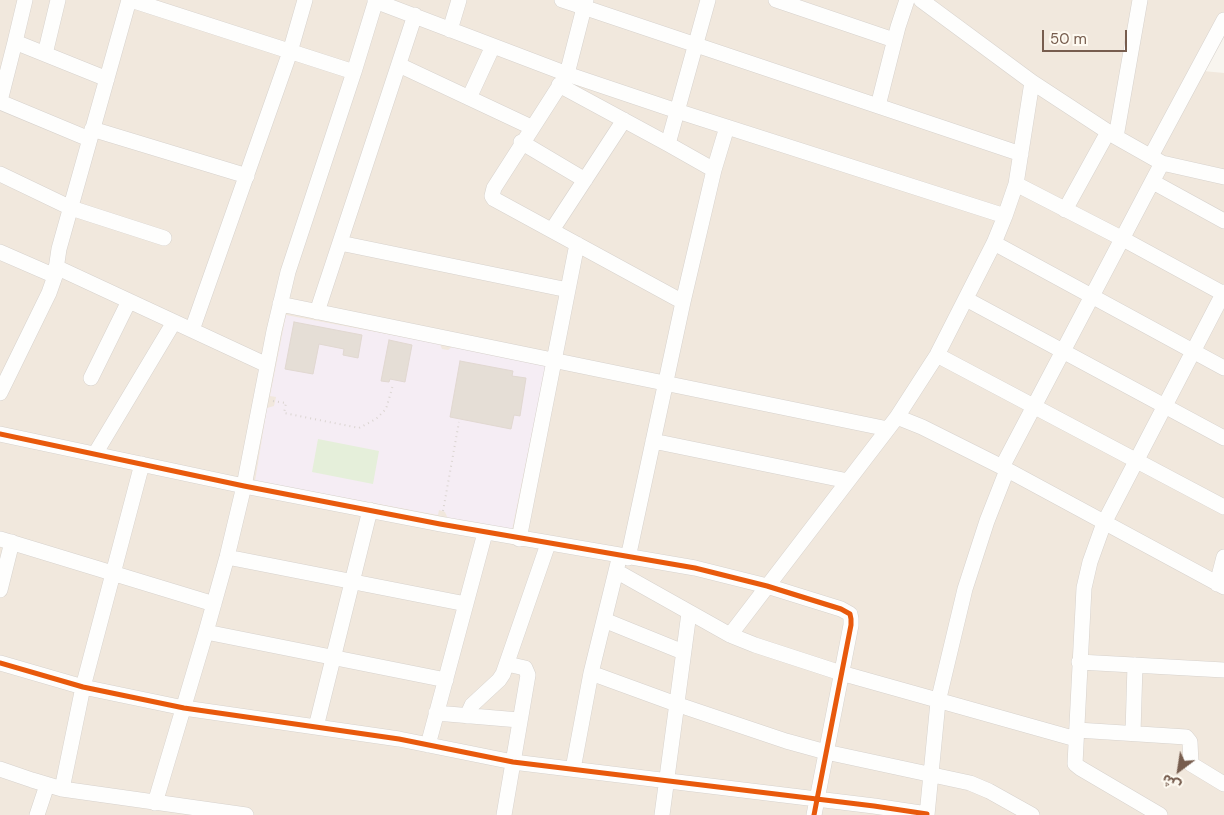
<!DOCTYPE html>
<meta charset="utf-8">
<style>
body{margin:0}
#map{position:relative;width:1224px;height:815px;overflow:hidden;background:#f8f5ef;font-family:"DM Sans","Noto Sans Arabic",sans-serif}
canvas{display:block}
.north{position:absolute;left:1154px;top:745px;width:50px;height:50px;-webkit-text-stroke:4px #fefaf1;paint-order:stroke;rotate:211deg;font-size:14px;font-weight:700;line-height:20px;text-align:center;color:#775d4e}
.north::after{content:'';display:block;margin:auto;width:18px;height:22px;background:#775d4e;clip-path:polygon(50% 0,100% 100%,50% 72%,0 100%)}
.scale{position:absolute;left:1042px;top:30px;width:85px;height:22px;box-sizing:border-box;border:2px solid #775d4e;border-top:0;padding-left:6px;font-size:15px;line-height:18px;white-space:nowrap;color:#775d4e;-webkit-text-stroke:4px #fefaf1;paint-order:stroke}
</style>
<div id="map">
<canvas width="1224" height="815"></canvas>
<div class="north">ش</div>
<div class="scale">50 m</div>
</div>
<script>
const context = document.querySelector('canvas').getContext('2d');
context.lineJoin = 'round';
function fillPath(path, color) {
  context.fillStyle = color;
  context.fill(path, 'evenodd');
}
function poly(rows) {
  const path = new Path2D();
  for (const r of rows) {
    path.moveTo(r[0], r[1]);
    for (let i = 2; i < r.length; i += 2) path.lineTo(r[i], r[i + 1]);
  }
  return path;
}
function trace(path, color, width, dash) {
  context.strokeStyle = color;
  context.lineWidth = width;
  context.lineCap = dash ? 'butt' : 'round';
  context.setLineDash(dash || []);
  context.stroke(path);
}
const residential = poly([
 [0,0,1224,0,1224,34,1203,71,1224,73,1224,815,0,815]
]);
const education = poly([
 [286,315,440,344,442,349,448,350,453,346,546,364,512,530,448,519,445,512,439,510,438,515,255,481,267,408,274,406,276,397,270,396]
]);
const green = poly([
 [318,439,379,451,373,484,312,472]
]);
const building = poly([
 [294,322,362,335,358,358,343,355,344,349,319,344,313,374,285,369,294,322],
 [389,340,412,345,405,382,390,379,389,382,381,381,389,340],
 [460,361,513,371,512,376,526,378,520,416,514,415,511,429,450,417,460,361]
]);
const path = poly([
 [273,401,286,403,284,413,359,428,376,419,386,409,393,385],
 [443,511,459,422]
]);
const minor = poly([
 [25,0,15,42,107,79],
 [131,0,354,72],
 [562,0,1021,154],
 [586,0,567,74,494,188,492,196,494,199,683,302],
 [776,0,894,40],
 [921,0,1032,82,1116,137,1162,163,1224,177],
 [375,1,567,74,677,111,1005,216],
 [450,30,459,0],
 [45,54,58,0],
 [399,65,531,127],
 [559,85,668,144,714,170],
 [469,98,493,46],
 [0,101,15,42],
 [0,102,89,139],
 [878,106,898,27,907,0],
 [92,129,247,176],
 [1116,137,1140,0],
 [521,142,585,180],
 [668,144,708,0],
 [1151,156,1224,20],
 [0,174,71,208,164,238],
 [1153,182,1224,221],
 [1016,184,1123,239,1224,294],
 [1065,210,1108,132],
 [552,230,624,120],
 [340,243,568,290],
 [994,243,1224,368],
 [0,252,55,276],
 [56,267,267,365],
 [966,299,1224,438],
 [280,304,888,429],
 [317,312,415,15],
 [192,330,290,52,305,0],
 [937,355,1224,507],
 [91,378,129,301],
 [0,393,49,293,55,276,59,249,129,0],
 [897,417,922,427,1002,467,1224,587],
 [0,434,244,486,440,524,695,568,767,586,841,609,850,614,851,619,851,625,814,815],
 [653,441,848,481],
 [95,454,174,322],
 [1002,467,1162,163],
 [0,539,214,604],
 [519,539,577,244],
 [227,557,466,604],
 [628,558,683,302,714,170,727,127],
 [616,571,730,635,755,645,841,673,1076,739],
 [1217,584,1224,557],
 [0,590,12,542],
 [604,620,683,652],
 [206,632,446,680],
 [730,635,897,417,937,355,994,243,1005,216,1016,184,1032,82],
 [1079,662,1224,670],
 [0,663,83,687,184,708,399,739,513,762,874,806,927,814],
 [591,673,676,704,786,741,826,752,970,783,989,791,1032,815],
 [436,713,519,720],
 [467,716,472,705,499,680,503,674,548,544],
 [316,727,370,510],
 [1077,730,1186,737,1190,742,1191,764,1224,784],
 [1133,733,1135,665],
 [428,745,485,533],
 [0,769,32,780,62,789,246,815],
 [573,769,591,673,618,563],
 [62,789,83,687,142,464],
 [155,803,206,632,227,557,244,486,274,331,288,272,354,72,376,0],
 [37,815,47,785],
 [504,815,528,675,525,668,507,664],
 [662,815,689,613],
 [927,815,938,702,965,589,987,521,1007,470],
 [1160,815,1080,768,1075,764,1084,588,1090,562,1104,523,1224,292]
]);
const cycleway = poly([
 [0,434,244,486,440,524,695,568,767,586,841,609,850,614,851,619,851,625,814,815],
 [0,663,83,687,184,708,399,739,513,762,874,806,927,814]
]);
fillPath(residential, '#f1e8dd');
fillPath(education, '#f5edf4');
fillPath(green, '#e5efda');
fillPath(building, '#e5ded6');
trace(building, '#e1d8d1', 1);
trace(minor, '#d7d2cd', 16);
trace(path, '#dad4d0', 2, [1, 4]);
trace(minor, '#fefefd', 15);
trace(cycleway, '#e8590c', 5);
</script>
